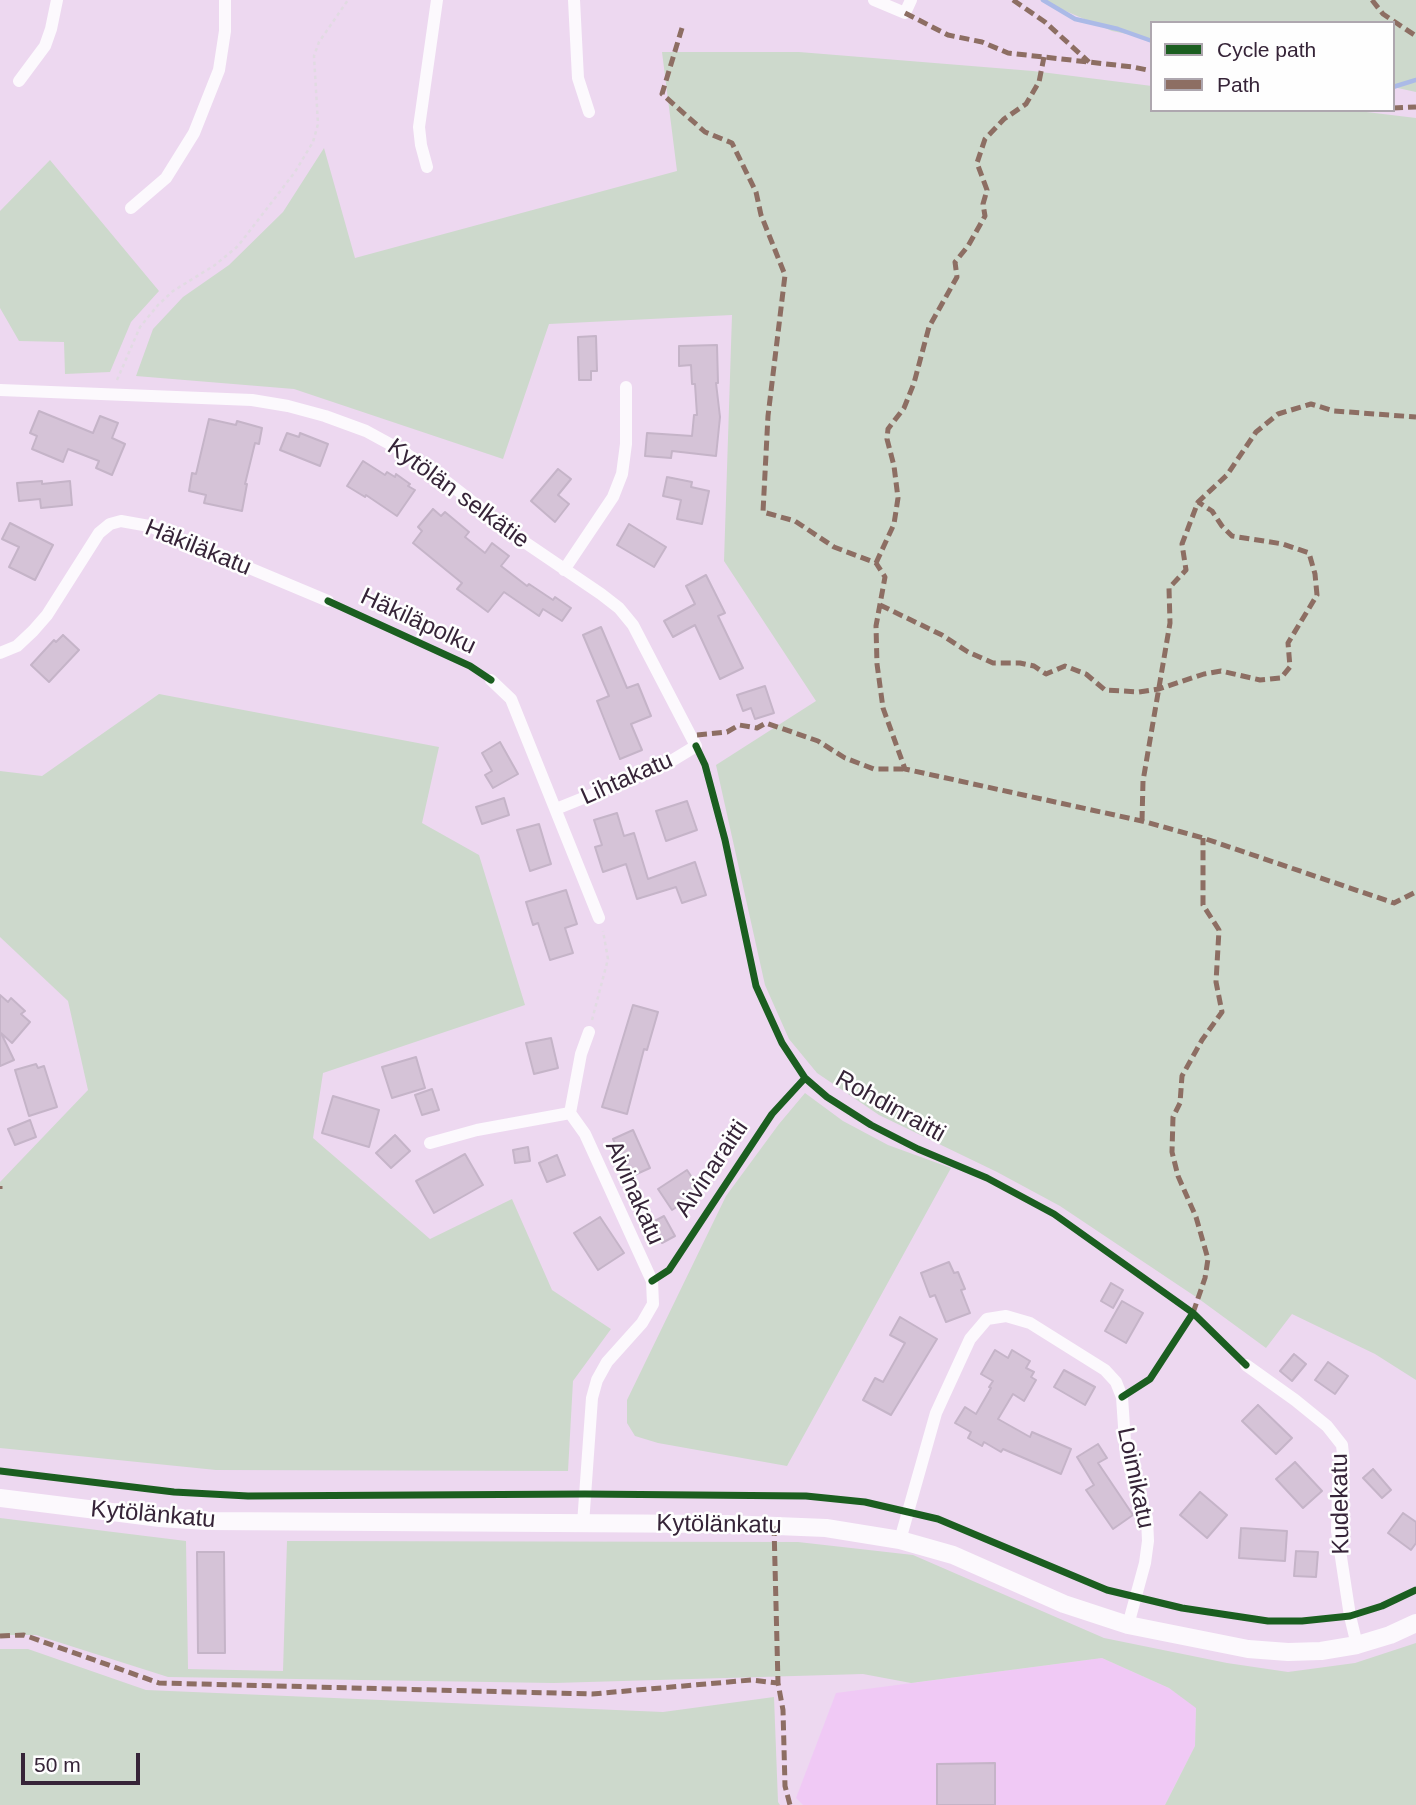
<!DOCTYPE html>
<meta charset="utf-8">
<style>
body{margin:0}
#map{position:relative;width:1416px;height:1805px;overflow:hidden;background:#edd8f0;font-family:Arial,sans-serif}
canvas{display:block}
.legend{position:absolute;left:1150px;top:21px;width:245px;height:91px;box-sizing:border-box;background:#fefefe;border:2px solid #aea7af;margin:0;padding:9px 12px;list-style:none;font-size:21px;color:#362438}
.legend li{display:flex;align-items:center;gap:14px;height:35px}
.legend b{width:35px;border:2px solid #aea7af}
.scale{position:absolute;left:21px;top:1753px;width:119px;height:32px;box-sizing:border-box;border:4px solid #362438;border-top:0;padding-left:9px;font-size:21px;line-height:24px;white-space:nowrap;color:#362438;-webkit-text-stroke:5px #fefefe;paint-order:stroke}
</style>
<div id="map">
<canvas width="1416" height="1805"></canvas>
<ul class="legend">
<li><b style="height:9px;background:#1b5e20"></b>Cycle path</li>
<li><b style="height:9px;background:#8d6e63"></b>Path</li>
</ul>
<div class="scale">50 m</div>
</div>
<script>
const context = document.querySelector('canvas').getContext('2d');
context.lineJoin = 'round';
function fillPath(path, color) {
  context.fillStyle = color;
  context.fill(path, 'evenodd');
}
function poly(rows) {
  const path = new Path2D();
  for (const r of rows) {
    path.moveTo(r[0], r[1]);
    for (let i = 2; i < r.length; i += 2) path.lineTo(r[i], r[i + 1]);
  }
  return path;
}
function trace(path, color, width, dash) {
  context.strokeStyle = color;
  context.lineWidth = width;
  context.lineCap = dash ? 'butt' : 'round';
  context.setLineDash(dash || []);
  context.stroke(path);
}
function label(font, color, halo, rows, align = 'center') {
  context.font = font + ' Arial,sans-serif';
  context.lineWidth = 5;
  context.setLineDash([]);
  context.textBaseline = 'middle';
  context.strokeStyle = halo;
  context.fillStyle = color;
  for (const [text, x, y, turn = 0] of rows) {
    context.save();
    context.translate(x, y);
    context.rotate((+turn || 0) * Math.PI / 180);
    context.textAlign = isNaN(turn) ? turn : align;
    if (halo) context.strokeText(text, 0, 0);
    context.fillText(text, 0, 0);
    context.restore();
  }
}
const built = poly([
 [1102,1658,1169,1688,1196,1707,1195,1746,1165,1805,803,1805,796,1798,836,1693]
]);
const green = poly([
 [1040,0,1416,0,1416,92,1393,87,1393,23,1152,23,1152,39,1112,31],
 [662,52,799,52,1033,71,1152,86,1152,110,1350,110,1416,118,1416,1380,1375,1354,1292,1314,1266,1348,1199,1299,1060,1206,997,1172,879,1115,817,1073,789,1039,765,985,716,765,816,701,724,561,732,315,549,324,503,459,294,389,136,376,153,329,183,297,229,265,283,212,324,148,355,258,677,171],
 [50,160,159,291,131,322,110,372,65,374,64,342,19,341,0,308,0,211],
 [159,694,439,747,422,823,479,855,525,1005,323,1073,313,1138,430,1239,512,1199,552,1290,611,1329,573,1381,568,1471,216,1470,0,1448,0,1182,88,1090,68,1001,0,937,0,771,42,776],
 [805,1093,843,1121,888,1145,951,1168,787,1466,658,1443,635,1436,627,1423,627,1400,726,1196,779,1124],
 [0,1518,186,1541,188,1669,283,1671,287,1541,798,1542,913,1555,1104,1638,1227,1663,1288,1672,1355,1663,1416,1643,1416,1805,1165,1805,1195,1746,1196,1708,1169,1688,1102,1658,911,1683,863,1674,554,1683,168,1677,36,1635,0,1635],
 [0,1649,28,1649,146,1690,663,1712,774,1697,778,1802,780,1805,0,1805]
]);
const stream = poly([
 [1043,0,1075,19,1118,29,1152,41],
 [1393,87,1416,80]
]);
const building = poly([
 [596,336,597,371,591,371,591,380,579,380,578,337,596,336],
 [717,345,718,383,716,383,720,417,716,456,672,451,671,458,645,456,647,433,692,436,694,415,697,415,695,384,692,384,691,365,679,366,679,346,717,345],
 [39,411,93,433,100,416,118,423,112,438,125,444,112,475,96,468,99,461,68,449,63,462,32,449,37,436,30,433,39,411],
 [209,419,236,425,237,421,262,428,259,444,255,443,245,484,247,484,242,511,204,503,206,495,189,491,192,473,196,474,209,419],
 [287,433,299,437,300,433,328,444,320,466,280,450,287,433],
 [363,461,385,475,387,472,395,477,396,474,410,484,408,486,415,490,397,516,366,495,365,497,347,486,363,461],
 [558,469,571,479,558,495,569,504,555,522,531,501,558,469],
 [667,477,692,482,691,487,709,491,702,524,677,519,681,500,663,496,667,477],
 [42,481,42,484,70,481,72,505,41,508,40,499,19,501,17,483,42,481],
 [433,509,441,516,445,512,469,532,465,537,485,553,492,543,509,556,501,566,527,586,529,584,553,600,555,597,571,608,562,621,543,609,539,616,504,592,488,612,457,589,462,583,413,543,422,531,418,527,433,509],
 [10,523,53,545,35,580,9,567,19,547,2,539,10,523],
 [629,524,666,547,654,567,617,545,629,524],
 [706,575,725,613,718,616,743,668,720,679,695,625,673,637,664,621,695,604,686,586,706,575],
 [601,627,627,688,638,684,651,716,631,724,642,750,620,759,597,701,609,696,583,635,601,627],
 [63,635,79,650,49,682,31,665,54,640,56,642,63,635],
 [765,686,774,713,755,719,751,708,743,711,737,695,765,686],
 [500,742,518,774,493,788,485,775,492,771,482,753,500,742],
 [504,798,509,815,482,824,476,807,504,798],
 [687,801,697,830,666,841,656,811,687,801],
 [617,813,624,836,634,833,648,879,695,862,706,895,682,903,676,887,637,899,626,864,603,872,595,847,602,845,594,820,617,813],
 [539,824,551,864,530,871,517,830,539,824],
 [566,890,577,924,565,928,573,953,550,960,538,923,533,925,526,902,566,890],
 [0,995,8,1002,11,998,25,1011,21,1014,30,1022,12,1043,1,1033,14,1060,0,1066,0,995],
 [633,1005,658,1012,647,1050,644,1049,627,1114,602,1107,633,1005],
 [551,1038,558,1068,534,1074,526,1043,551,1038],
 [416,1057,425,1088,392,1098,382,1067,416,1057],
 [36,1064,38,1068,44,1066,57,1107,29,1116,15,1070,36,1064],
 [432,1089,439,1110,422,1115,415,1095,432,1089],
 [333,1096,379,1110,369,1147,322,1133,333,1096],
 [30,1120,36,1137,15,1145,8,1129,30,1120],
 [633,1130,650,1168,630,1177,613,1139,633,1130],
 [395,1135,410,1151,391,1168,376,1153,395,1135],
 [528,1147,530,1161,515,1163,513,1150,528,1147],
 [465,1154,483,1185,434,1213,416,1181,465,1154],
 [557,1155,565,1175,547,1182,539,1163,557,1155],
 [687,1170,701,1191,672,1210,658,1189,687,1170],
 [664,1216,675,1236,662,1243,651,1223,664,1216],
 [600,1217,624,1253,598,1270,574,1233,600,1217],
 [949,1262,954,1273,958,1272,965,1289,961,1290,970,1313,946,1322,935,1295,930,1297,921,1273,949,1262],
 [1111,1283,1123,1290,1113,1308,1101,1301,1111,1283],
 [1122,1301,1143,1313,1126,1343,1105,1331,1122,1301],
 [900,1317,937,1339,891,1415,863,1400,875,1378,883,1382,905,1343,890,1335,900,1317],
 [995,1350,1008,1358,1012,1350,1030,1361,1026,1368,1034,1372,1031,1377,1036,1380,1024,1401,1013,1394,998,1419,1030,1437,1032,1432,1071,1449,1061,1474,1003,1449,1001,1452,984,1442,982,1446,968,1438,971,1432,955,1423,965,1407,976,1414,991,1388,989,1387,993,1381,981,1374,995,1350],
 [1294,1354,1306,1364,1292,1381,1280,1371,1294,1354],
 [1328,1362,1348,1376,1335,1394,1315,1380,1328,1362],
 [1064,1370,1095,1387,1085,1405,1054,1387,1064,1370],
 [1258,1405,1292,1438,1276,1454,1242,1421,1258,1405],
 [1098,1444,1107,1458,1098,1463,1133,1515,1113,1529,1086,1490,1094,1485,1077,1457,1098,1444],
 [1295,1462,1322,1491,1303,1508,1276,1479,1295,1462],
 [1373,1469,1391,1490,1382,1498,1363,1478,1373,1469],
 [1200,1492,1227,1515,1207,1538,1180,1515,1200,1492],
 [1403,1513,1416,1522,1416,1543,1411,1550,1388,1533,1403,1513],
 [1241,1528,1287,1531,1285,1561,1239,1558,1241,1528],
 [1296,1551,1318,1552,1316,1577,1294,1576,1296,1551],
 [197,1552,224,1552,225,1653,198,1653,197,1552],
 [995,1763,995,1805,937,1805,937,1764,995,1763]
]);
const path = poly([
 [117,380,140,327,158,305,173,291,215,265,238,246,295,172,313,142,318,124,314,56,319,42,348,0],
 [592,1020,608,959,603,931]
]);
const street = poly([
 [574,0,578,78,589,112],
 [874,0,905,13,911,0],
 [19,81,45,46,51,29,57,0],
 [427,167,421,145,419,127,437,0],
 [131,208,166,178,194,133,219,70,225,31,225,0],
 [0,390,252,400,288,406,325,416,366,431,399,449,438,475,520,539,601,594,619,608,633,625,696,746,673,760,638,776,556,809],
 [564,570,613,497,622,474,626,444,626,387],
 [0,653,17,646,33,631,47,615,99,533,110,524,121,521,149,526,328,601],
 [491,680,511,699,599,918],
 [430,1143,477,1130,570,1113],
 [1246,1365,1295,1400,1327,1426,1342,1445,1344,1463,1338,1487,1337,1531,1350,1616,1357,1645],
 [583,1524,592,1398,597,1380,607,1362,642,1323,653,1304,652,1281,585,1134,570,1113,581,1054,589,1032],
 [900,1540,936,1413,970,1339,987,1319,1006,1316,1030,1323,1105,1370,1116,1382,1122,1397,1126,1456,1147,1518,1148,1541,1145,1563,1128,1625]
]);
const secondary = poly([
 [0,1498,160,1518,206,1521,727,1524,826,1528,900,1540,953,1555,1064,1604,1128,1625,1248,1649,1288,1652,1321,1651,1357,1645,1390,1635,1416,1623]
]);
const quiet = poly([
 [1013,0,1045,22,1089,62],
 [1372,0,1383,14,1416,36],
 [905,13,948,35,982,42,1008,53,1133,67,1152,71],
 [682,28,662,94,705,132,732,143,756,192,761,215,785,275,768,416,763,512,795,521,834,547,876,563,885,577,876,626,877,664,883,708,905,769,1142,821,1203,838,1394,903,1416,892],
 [1393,108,1416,107],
 [876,563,894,524,898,498,894,466,887,439,888,429,904,408,914,383,929,327,957,277,955,262,968,246,985,216,983,204,987,190,977,163,985,139,1004,119,1026,104,1039,82,1044,57],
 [880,605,942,635,968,652,993,663,1020,663,1034,666,1046,674,1065,666,1086,674,1105,690,1139,692,1159,689,1204,674,1221,671,1260,680,1281,678,1290,667,1288,643,1317,595,1315,574,1309,553,1283,544,1232,536,1222,526,1212,511,1198,502],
 [697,735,727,732,739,725,757,728,766,723,818,741,845,758,874,769,905,769],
 [1142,821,1143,781,1170,623,1169,588,1186,570,1182,544,1198,502,1227,475,1256,432,1278,414,1311,404,1334,411,1416,417],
 [0,1186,0,1189],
 [1193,1313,1205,1278,1208,1259,1196,1217,1178,1176,1172,1152,1173,1117,1180,1103,1182,1076,1202,1040,1222,1012,1216,982,1219,930,1203,905,1203,838],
 [774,1526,778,1683],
 [0,1636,24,1635,159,1683,592,1694,751,1680,778,1683,783,1710,785,1786,790,1805]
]);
const cycleway = poly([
 [328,601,470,666,491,680],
 [696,746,705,765,725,840,756,986,782,1043,805,1078,827,1097,871,1125,918,1149,987,1178,1054,1214,1193,1313,1246,1365],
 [652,1281,669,1270,772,1114,805,1078],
 [1122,1397,1150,1379,1193,1313],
 [0,1471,174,1492,248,1496,585,1494,806,1496,865,1502,938,1519,1107,1590,1182,1608,1268,1621,1302,1621,1350,1616,1382,1606,1416,1590]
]);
const streetNames = [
 ["Kytölän selkätie",458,494,36],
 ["Häkiläkatu",198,548,22],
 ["Häkiläpolku",418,622,25],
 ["Lihtakatu",627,779,-24],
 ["Rohdinraitti",890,1107,29],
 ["Aivinaraitti",712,1169,-56],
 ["Aivinakatu",634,1193,66],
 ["Loimikatu",1135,1478,78],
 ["Kudekatu",1341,1504,-91],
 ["Kytölänkatu",153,1515,5],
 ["Kytölänkatu",719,1525,1]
];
fillPath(built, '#f0c9f5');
fillPath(green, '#cdd9cc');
trace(stream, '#abbae7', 4.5);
fillPath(building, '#d5c3d7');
trace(building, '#c5b4c8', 2);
trace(path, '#e1dbe2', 2.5, [3.5, 3.5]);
trace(street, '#fcf9fd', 12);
trace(secondary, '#fcf9fd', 18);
trace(quiet, '#8d6e63', 5, [10, 5]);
trace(cycleway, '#1b5e20', 7);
label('24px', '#362438', '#fefefe', streetNames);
</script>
